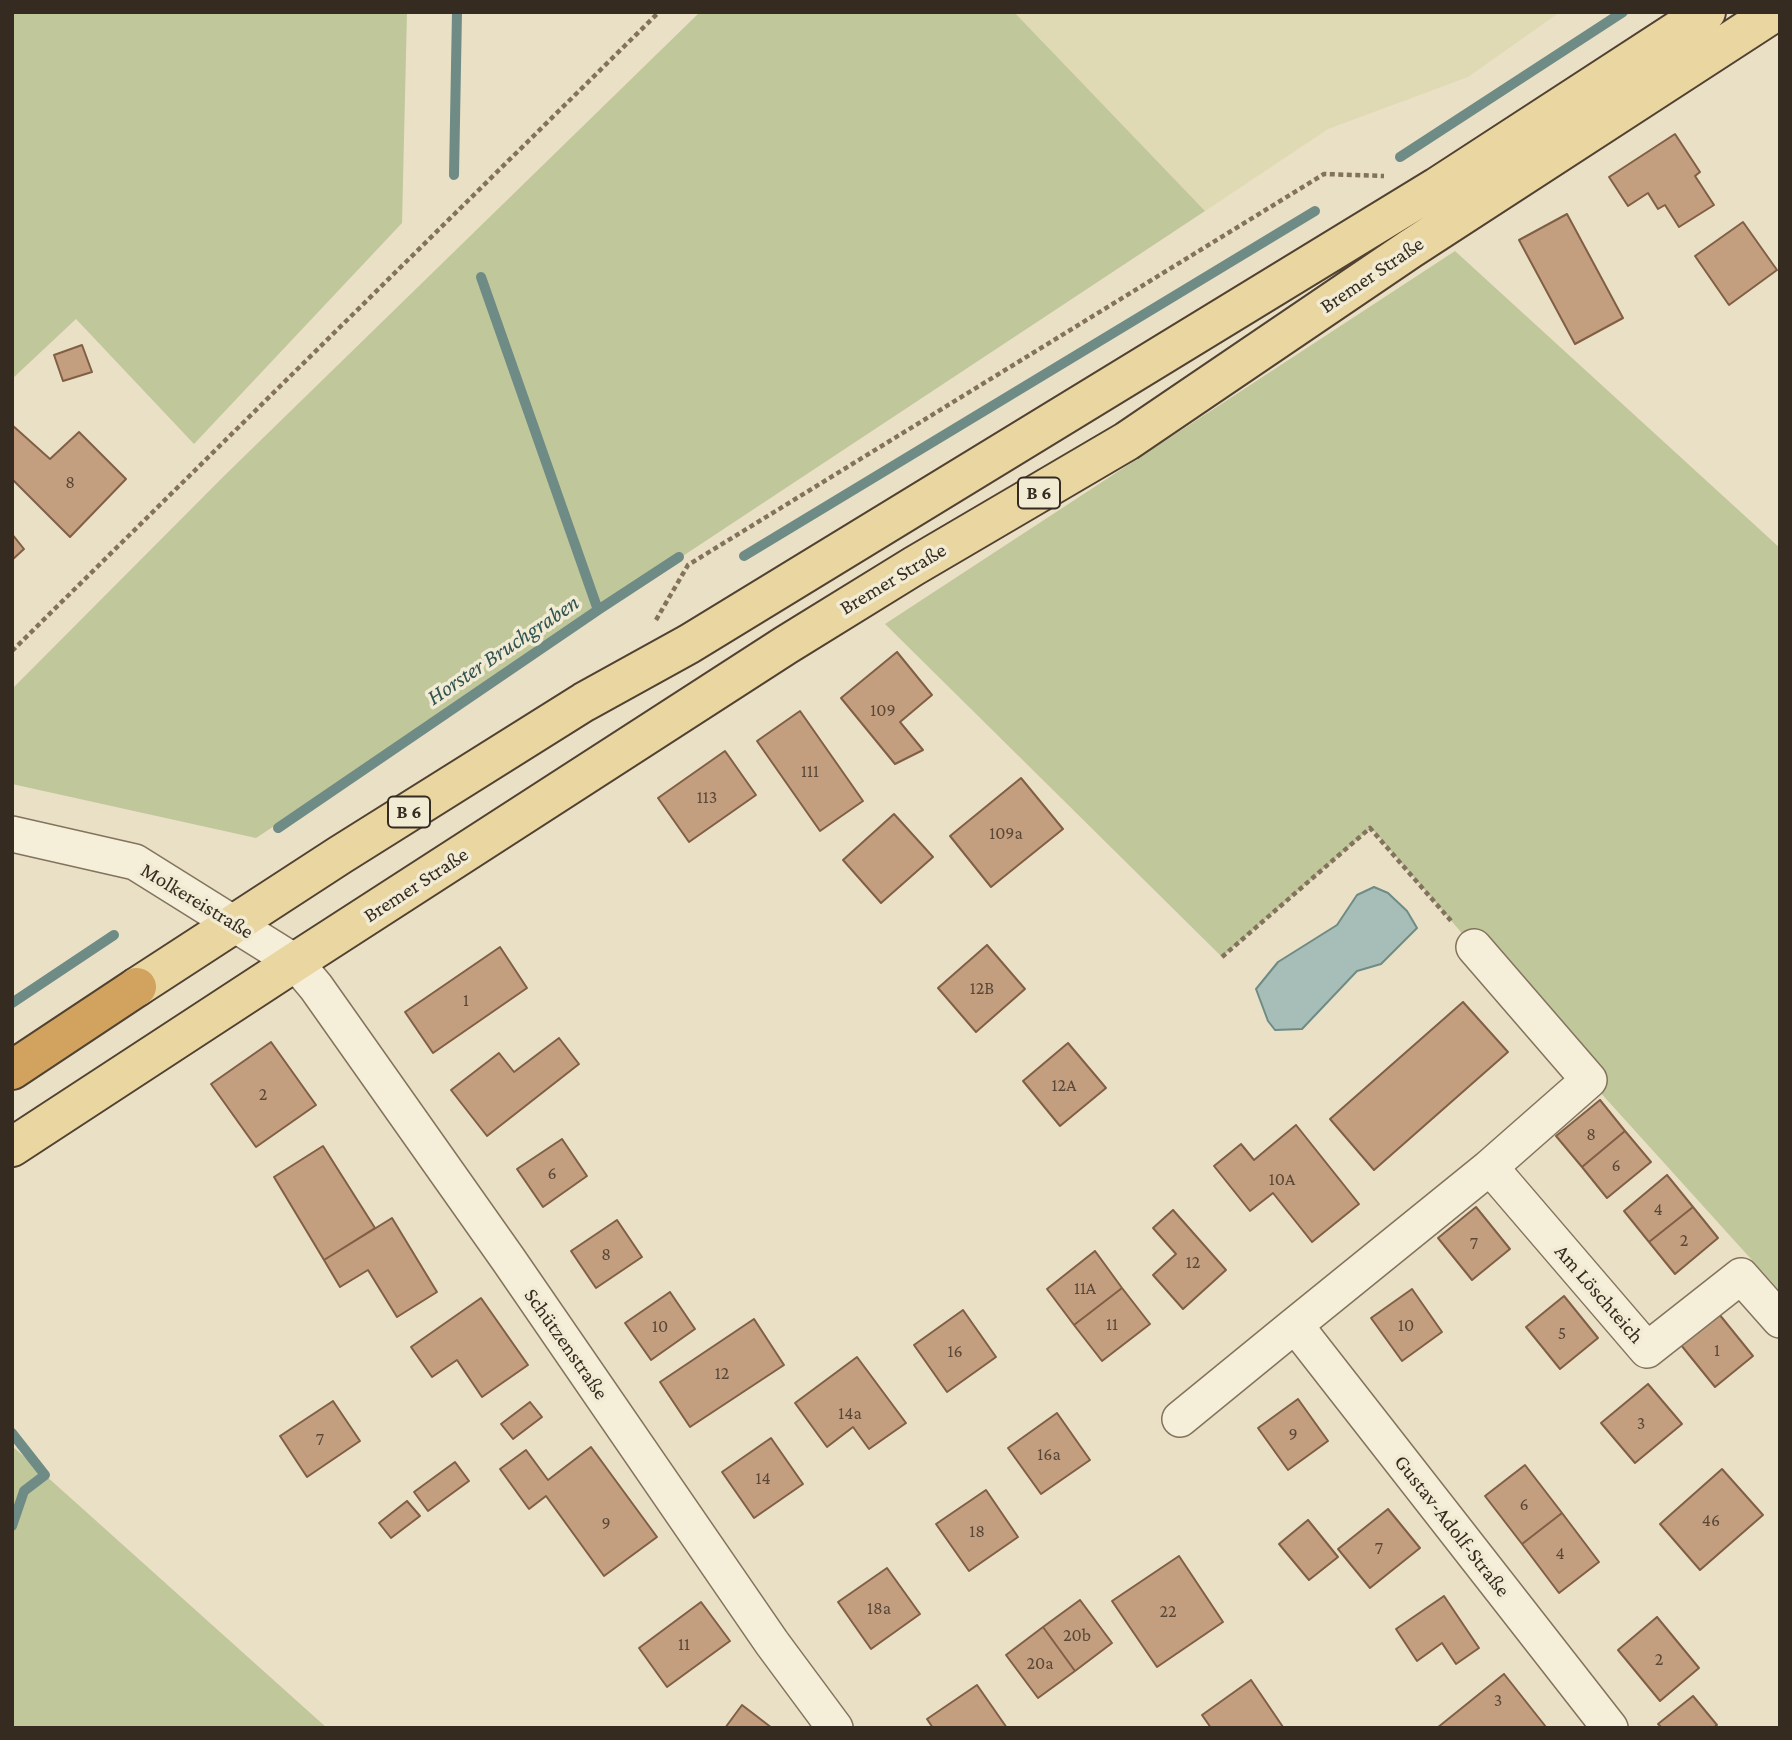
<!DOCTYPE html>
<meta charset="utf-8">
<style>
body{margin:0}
#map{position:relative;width:1792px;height:1740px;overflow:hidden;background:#eae0c5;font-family:"Crimson Pro",serif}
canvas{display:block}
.frame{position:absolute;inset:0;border:14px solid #352b20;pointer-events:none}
</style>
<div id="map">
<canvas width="1792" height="1740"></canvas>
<div class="frame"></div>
</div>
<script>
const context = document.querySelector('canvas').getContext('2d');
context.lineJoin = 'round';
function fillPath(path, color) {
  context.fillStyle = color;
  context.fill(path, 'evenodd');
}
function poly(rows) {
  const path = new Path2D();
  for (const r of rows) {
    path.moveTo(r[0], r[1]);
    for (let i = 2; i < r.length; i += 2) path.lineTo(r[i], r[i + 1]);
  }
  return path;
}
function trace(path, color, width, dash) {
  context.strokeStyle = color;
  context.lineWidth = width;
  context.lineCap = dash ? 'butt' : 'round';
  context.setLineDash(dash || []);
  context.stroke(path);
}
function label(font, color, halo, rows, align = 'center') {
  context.font = font + ' "Crimson Pro",serif';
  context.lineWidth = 7;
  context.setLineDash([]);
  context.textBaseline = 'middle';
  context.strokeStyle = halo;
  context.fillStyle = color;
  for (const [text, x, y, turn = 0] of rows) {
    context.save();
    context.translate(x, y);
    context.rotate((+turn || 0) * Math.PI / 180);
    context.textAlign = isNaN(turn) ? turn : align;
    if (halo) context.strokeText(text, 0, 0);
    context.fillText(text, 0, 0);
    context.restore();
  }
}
const farmland = poly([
 [1014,12,1560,12,1468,77,1328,129,1205,211]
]);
const green = poly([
 [12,12,407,12,402,223,194,444,76,319,12,379],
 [700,12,1014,12,1205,211,256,838,12,784,12,689,224,476],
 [1455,251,1780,548,1780,1291,1589,1080,1371,828,1222,957,885,624],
 [12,1446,45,1475,327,1728,12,1728]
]);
const water = poly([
 [1374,887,1388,893,1407,911,1417,928,1381,964,1357,971,1302,1029,1275,1030,1268,1021,1256,989,1278,962,1337,925,1357,895,1374,887]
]);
const stream = poly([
 [1400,157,1623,12],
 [454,175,457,12],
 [744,556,1315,211],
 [598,610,679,557],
 [278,828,598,610,481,277],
 [12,1003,114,935],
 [12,1433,45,1475,24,1491,12,1526]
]);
const building = poly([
 [1675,134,1700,172,1695,176,1714,205,1679,227,1665,205,1658,209,1648,193,1628,206,1609,177,1675,134],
 [1567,214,1623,318,1575,344,1519,240,1567,214],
 [1743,222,1777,270,1729,305,1695,256,1743,222],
 [82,345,92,372,63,381,54,355,82,345],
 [12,425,50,459,79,432,126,479,70,537,12,479,12,425],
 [12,534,24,549,12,560,12,534],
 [897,652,932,695,900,722,923,750,895,764,841,698,897,652],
 [800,711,863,801,820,831,757,741,800,711],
 [725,751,756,795,689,842,658,798,725,751],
 [1021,778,1063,829,991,887,950,836,1021,778],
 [894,814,933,857,881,903,843,860,894,814],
 [987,945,1025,989,976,1032,938,988,987,945],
 [500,947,527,988,433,1053,405,1012,500,947],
 [1463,1002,1508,1052,1374,1170,1330,1119,1463,1002],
 [559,1038,579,1064,487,1136,451,1090,499,1053,514,1072,559,1038],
 [271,1042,316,1105,256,1147,211,1084,271,1042],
 [1068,1043,1106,1088,1060,1126,1023,1081,1068,1043],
 [1600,1100,1625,1131,1582,1167,1556,1136,1600,1100],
 [1296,1125,1359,1204,1312,1242,1273,1193,1250,1211,1214,1166,1241,1144,1254,1160,1296,1125],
 [1625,1131,1651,1162,1607,1198,1582,1167,1625,1131],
 [562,1139,587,1176,543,1207,517,1169,562,1139],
 [323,1146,375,1228,324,1260,274,1177,323,1146],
 [1667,1175,1693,1207,1649,1242,1624,1211,1667,1175],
 [1476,1207,1510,1249,1472,1280,1438,1238,1476,1207],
 [1693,1207,1718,1238,1675,1274,1649,1242,1693,1207],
 [1173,1210,1226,1270,1183,1309,1153,1275,1176,1254,1153,1228,1173,1210],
 [392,1218,437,1292,397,1317,368,1270,340,1287,324,1260,392,1218],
 [617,1220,642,1257,596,1288,571,1251,617,1220],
 [1095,1251,1122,1288,1074,1325,1047,1289,1095,1251],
 [1122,1288,1150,1324,1102,1361,1074,1325,1122,1288],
 [1412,1289,1442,1332,1402,1361,1371,1318,1412,1289],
 [670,1292,695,1329,651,1360,625,1323,670,1292],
 [1564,1296,1598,1338,1560,1369,1526,1327,1564,1296],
 [481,1298,528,1365,482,1397,457,1360,432,1377,411,1347,481,1298],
 [963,1310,996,1357,947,1392,914,1345,963,1310],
 [1719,1314,1753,1356,1715,1387,1681,1345,1719,1314],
 [754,1319,784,1365,690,1427,660,1382,754,1319],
 [857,1357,906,1423,869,1449,853,1427,827,1447,795,1403,857,1357],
 [1648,1384,1682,1424,1635,1463,1601,1423,1648,1384],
 [1298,1399,1328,1441,1288,1470,1258,1428,1298,1399],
 [333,1401,360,1441,307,1477,280,1436,333,1401],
 [530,1402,542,1417,513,1439,501,1424,530,1402],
 [1057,1413,1090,1460,1041,1494,1008,1448,1057,1413],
 [771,1438,803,1484,754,1518,722,1472,771,1438],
 [591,1447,657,1537,604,1576,546,1496,529,1509,500,1469,526,1450,548,1480,591,1447],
 [455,1462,469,1481,428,1511,414,1492,455,1462],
 [1525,1465,1562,1513,1522,1544,1485,1496,1525,1465],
 [1722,1469,1763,1515,1700,1570,1660,1524,1722,1469],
 [986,1490,1018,1537,969,1571,936,1524,986,1490],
 [407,1501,420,1516,391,1538,379,1523,407,1501],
 [1388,1509,1420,1548,1370,1588,1338,1549,1388,1509],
 [1562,1513,1599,1562,1559,1593,1522,1544,1562,1513],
 [1308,1520,1338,1557,1309,1580,1279,1544,1308,1520],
 [1179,1556,1223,1622,1157,1667,1112,1601,1179,1556],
 [887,1568,920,1614,871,1649,838,1602,887,1568],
 [1444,1596,1479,1648,1456,1664,1442,1643,1417,1661,1396,1629,1444,1596],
 [1080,1600,1112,1643,1075,1671,1043,1627,1080,1600],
 [701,1602,730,1641,667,1687,639,1648,701,1602],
 [1657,1617,1699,1668,1660,1701,1618,1650,1657,1617],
 [1043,1627,1075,1671,1038,1698,1006,1655,1043,1627],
 [1504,1674,1546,1727,1437,1728,1504,1674],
 [1251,1680,1283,1727,1211,1728,1202,1715,1251,1680],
 [977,1685,1007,1728,933,1728,927,1719,977,1685],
 [1693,1696,1717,1725,1713,1728,1662,1728,1658,1724,1693,1696],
 [742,1705,772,1728,725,1728,742,1705]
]);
const path = poly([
 [656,620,688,565,1324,174,1384,176],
 [12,651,659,12],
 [1222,957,1370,828,1452,922]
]);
const minor = poly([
 [12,834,135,862,295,962,316,987,508,1259,772,1643,835,1728],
 [1474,947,1589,1080,1490,1167],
 [1180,1419,1295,1325],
 [1610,1728,1295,1325,1490,1167,1647,1350,1741,1276,1780,1320]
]);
const major = poly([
 [137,987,340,855,584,702,689,644,1437,187,1706,12],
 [12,1147,295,962,786,645,914,566,1127,441,1410,249,1775,12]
]);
const highway = poly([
 [12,1070,137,987]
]);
const numberNames = [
 ["8",70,482],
 ["109",883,710],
 ["111",810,771],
 ["113",707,797],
 ["109a",1006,833],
 ["12B",982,988],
 ["1",466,1000],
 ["12A",1064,1085],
 ["2",263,1094],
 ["8",1591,1134],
 ["6",1616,1165],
 ["6",552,1173],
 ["10A",1282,1179],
 ["4",1658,1209],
 ["2",1684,1240],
 ["7",1474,1243],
 ["8",606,1254],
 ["12",1193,1262],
 ["11A",1085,1288],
 ["11",1112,1324],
 ["10",1406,1325],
 ["10",660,1326],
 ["5",1562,1333],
 ["1",1717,1350],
 ["16",955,1351],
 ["12",722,1373],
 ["14a",850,1413],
 ["3",1641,1423],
 ["9",1293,1434],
 ["7",320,1439],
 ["16a",1049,1454],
 ["14",763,1478],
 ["6",1524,1504],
 ["46",1711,1520],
 ["9",606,1523],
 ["18",977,1531],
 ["7",1379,1548],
 ["4",1560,1553],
 ["18a",879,1608],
 ["22",1168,1611],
 ["20b",1077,1635],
 ["11",684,1644],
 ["2",1659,1659],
 ["20a",1040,1663],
 ["3",1498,1700]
];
const shields = [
 [1039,493,42],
 [409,812,42]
];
const shieldNames = [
 ["B 6",1039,493],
 ["B 6",409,812]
];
const streetNames = [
 ["Bremer Straße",1372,275,-34],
 ["Bremer Straße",893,579,-31],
 ["Bremer Straße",416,885,-33],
 ["Molkereistraße",197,901,31],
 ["Am Löschteich",1599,1294,49],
 ["Schützenstraße",566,1344,55],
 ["Gustav-Adolf-Straße",1452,1526,52]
];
const waterNames = [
 ["Horster Bruchgraben",503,650,-34]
];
fillPath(farmland, '#dfd9b4');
fillPath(green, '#c0c79a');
fillPath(water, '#a7beb8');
trace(water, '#6e8b85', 2);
trace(stream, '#6e8b85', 10);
fillPath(building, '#c49f7f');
trace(building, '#805f45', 2);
trace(minor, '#83735d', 38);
trace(major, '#514131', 42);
trace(highway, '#514131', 42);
trace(path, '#83735d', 4.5, [5, 3.5]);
trace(minor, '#f5eed8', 35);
trace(major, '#e9d6a1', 38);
trace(highway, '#d1a35e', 38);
label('18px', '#594838', null, numberNames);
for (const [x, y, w] of shields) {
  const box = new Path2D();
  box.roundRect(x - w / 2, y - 15.5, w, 31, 5);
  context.fillStyle = '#f2ebd4';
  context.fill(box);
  trace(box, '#352b20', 2);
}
label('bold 19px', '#352b20', null, shieldNames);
label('21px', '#352b20', '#f2ebd4', streetNames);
label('italic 23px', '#305352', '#f2ebd4', waterNames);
</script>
